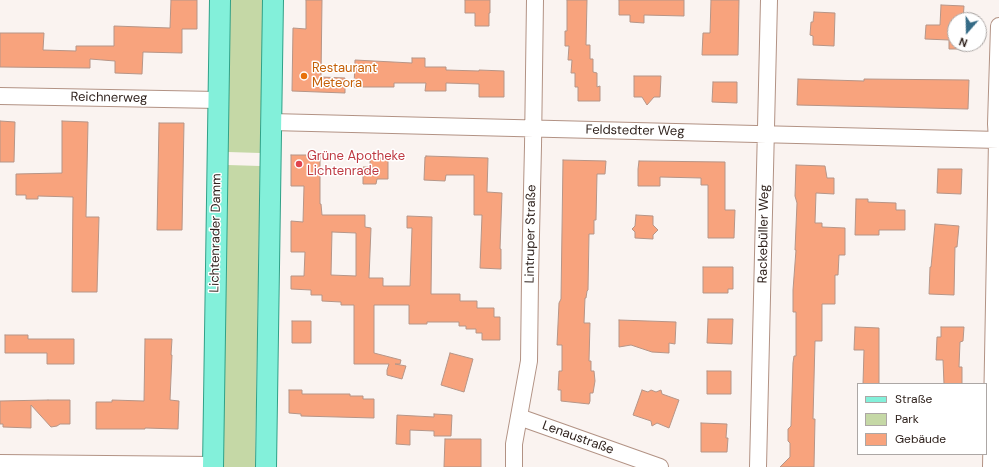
<!DOCTYPE html>
<meta charset="utf-8">
<style>
body{margin:0}
#map{position:relative;width:999px;height:467px;overflow:hidden;background:#faf3f0;font-family:"DM Sans",sans-serif}
canvas{display:block}
.legend{position:absolute;left:857px;top:383px;width:130px;height:72px;box-sizing:border-box;background:#fff;border:1px solid #aca7a5;margin:0;padding:5px 7px;list-style:none;font-size:12px;color:#2f221d}
.legend li{display:flex;align-items:center;gap:8px;height:20px}
.legend b{width:20px;border:1px solid #aca7a5}
.north{position:absolute;left:947px;top:12px;width:40px;height:40px;box-sizing:border-box;background:#fff;border:1px solid #aca7a5;border-radius:50%;rotate:200deg;font-size:11px;font-weight:700;line-height:16px;text-align:center;color:#2f221d}
.north::after{content:'';display:block;margin:auto;width:14px;height:18px;background:#356b86;clip-path:polygon(50% 0,100% 100%,50% 72%,0 100%)}
</style>
<div id="map">
<canvas width="999" height="467"></canvas>
<ul class="legend">
<li><b style="height:5px;background:#83f0da"></b>Straße</li>
<li><b style="height:11px;background:#c5d8a6"></b>Park</li>
<li><b style="height:11px;background:#f8a37d"></b>Gebäude</li>
</ul>
<div class="north">N</div>
</div>
<script>
const context = document.querySelector('canvas').getContext('2d');
context.lineJoin = 'round';
function fillPath(path, color) {
  context.fillStyle = color;
  context.fill(path, 'evenodd');
}
function poly(rows) {
  const path = new Path2D();
  for (const r of rows) {
    path.moveTo(r[0], r[1]);
    for (let i = 2; i < r.length; i += 2) path.lineTo(r[i], r[i + 1]);
  }
  return path;
}
function trace(path, color, width, dash) {
  context.strokeStyle = color;
  context.lineWidth = width;
  context.lineCap = dash ? 'butt' : 'round';
  context.setLineDash(dash || []);
  context.stroke(path);
}
function label(font, color, halo, rows, align = 'center') {
  context.font = font + ' "DM Sans",sans-serif';
  context.lineWidth = 3;
  context.setLineDash([]);
  context.textBaseline = 'middle';
  context.strokeStyle = halo;
  context.fillStyle = color;
  for (const [text, x, y, turn = 0] of rows) {
    context.save();
    context.translate(x, y);
    context.rotate((+turn || 0) * Math.PI / 180);
    context.textAlign = isNaN(turn) ? turn : align;
    if (halo) context.strokeText(text, 0, 0);
    context.fillText(text, 0, 0);
    context.restore();
  }
}
const green = poly([
 [230,0,263,0,260,153,228,152],
 [228,165,260,166,255,467,223,467]
]);
const building = poly([
 [171,0,197,0,197,29,182,29,182,53,143,52,142,74,115,73,115,61,90,59,90,68,0,67,0,33,44,33,43,50,76,51,76,46,114,46,114,26,170,28,171,0],
 [306,0,322,0,321,77,345,78,345,93,292,91,293,28,306,29,306,0],
 [465,0,490,0,490,13,489,13,489,26,475,26,475,13,465,13,465,0],
 [567,0,587,0,586,45,590,45,590,59,593,59,593,72,597,73,597,87,600,86,600,101,578,101,578,87,575,87,575,73,571,73,572,60,568,60,569,46,565,46,565,31,567,31,567,0],
 [619,0,684,0,684,16,644,15,644,23,630,22,630,15,619,15,619,0],
 [711,0,739,0,738,55,702,55,703,33,710,33,711,0],
 [941,5,964,6,963,20,955,20,955,44,963,44,963,49,949,49,949,40,925,39,926,25,940,25,941,5],
 [814,12,835,13,834,46,813,45,813,36,810,35,811,22,813,22,814,12],
 [412,58,425,58,425,67,446,67,446,70,479,71,479,70,504,71,504,97,479,97,479,84,446,83,446,91,425,91,426,83,394,83,394,87,354,87,355,60,412,63,412,58],
 [634,76,661,76,660,97,654,97,647,105,642,97,634,97,634,76],
 [798,79,864,81,864,79,969,80,968,109,797,105,798,79],
 [713,82,737,82,737,103,712,102,713,82],
 [0,121,15,122,14,162,0,162,0,121],
 [62,121,88,122,86,217,99,217,97,292,72,292,73,197,38,196,38,199,26,199,26,195,16,195,16,174,62,173,62,121],
 [159,123,184,123,182,230,157,230,159,123],
 [291,155,320,155,320,204,321,204,322,215,365,215,365,227,371,228,369,278,383,278,383,286,410,286,412,228,407,228,407,216,432,217,431,294,460,294,460,301,477,301,477,308,494,308,494,317,500,317,500,340,482,340,482,333,476,333,476,329,466,329,466,326,459,326,459,322,427,322,427,324,409,324,409,305,374,305,374,353,401,360,400,364,395,364,406,366,402,379,387,375,387,370,389,364,354,364,354,305,341,305,341,302,322,301,322,295,311,295,311,290,291,289,291,276,304,276,305,252,291,252,291,221,303,222,304,186,291,186,291,155],
 [332,232,356,233,356,276,331,275,332,232],
 [426,156,488,158,487,192,502,193,500,249,501,249,501,269,480,268,482,215,474,215,474,175,446,175,445,181,424,180,425,157,426,157,426,156],
 [370,158,388,158,388,179,377,179,376,184,363,184,363,167,370,167,370,158],
 [563,160,606,161,605,174,597,174,596,220,594,220,594,234,589,234,588,290,587,291,586,298,585,298,584,323,590,323,589,361,591,361,591,371,594,371,595,381,593,393,590,393,590,401,589,404,561,401,561,390,558,390,559,371,562,371,562,345,557,345,559,303,561,299,563,160],
 [639,161,725,162,725,210,735,210,734,238,708,238,708,185,701,185,701,178,660,177,660,186,638,186,638,169,639,161],
 [796,165,825,166,827,178,834,178,834,194,816,193,815,223,822,223,822,227,845,228,845,255,839,255,838,275,835,275,835,304,822,304,822,341,815,341,813,419,815,419,814,467,780,467,790,457,790,443,788,441,788,429,791,426,793,363,794,356,796,356,796,312,793,312,793,290,796,250,795,250,797,203,795,196,796,165],
 [938,169,962,169,961,194,937,193,938,169],
 [856,199,868,199,868,202,896,203,896,210,905,210,905,230,879,230,879,235,855,235,856,199],
 [636,215,653,216,653,225,658,230,653,235,653,239,635,238,635,232,632,229,635,226,636,215],
 [935,224,959,226,957,247,955,247,954,295,929,294,930,267,931,267,935,224],
 [703,267,733,267,733,289,728,289,728,293,703,293,703,267],
 [708,319,733,319,732,344,707,343,708,319],
 [619,320,676,322,675,344,669,343,669,353,652,352,631,345,619,347,619,320],
 [292,321,311,321,311,343,292,343,292,321],
 [855,327,879,328,879,384,863,384,864,350,854,350,855,327],
 [941,327,964,327,963,341,960,342,959,367,962,367,962,384,944,384,943,360,936,360,937,337,941,337,941,327],
 [5,335,28,335,28,339,74,339,74,364,47,364,47,353,5,353,5,335],
 [145,339,172,339,171,355,172,355,170,400,179,401,178,429,145,428,145,429,96,429,96,402,112,402,112,400,144,401,145,339],
 [450,353,473,359,464,392,441,385,450,353],
 [707,371,731,371,731,394,707,394,707,371],
 [289,390,302,390,302,394,350,394,350,396,363,396,363,399,374,399,374,418,301,416,301,414,289,413,289,390],
 [642,390,648,392,651,390,656,392,661,390,662,394,679,400,669,428,657,423,652,426,651,421,633,415,642,390],
 [48,400,70,400,70,424,60,424,57,426,51,427,31,405,31,428,3,427,3,424,0,424,0,401,48,400],
 [434,414,452,415,451,436,434,436,434,431,410,430,410,445,396,444,397,415,434,417,434,414],
 [701,423,727,424,726,438,728,438,727,452,701,452,701,423],
 [445,439,481,439,481,467,444,467,445,439]
]);
const minor = poly([
 [0,96,218,100],
 [271,122,999,140],
 [519,417,660,467],
 [0,463,213,465],
 [514,467,514,444,529,361,530,279,533,146,535,0],
 [758,467,769,0],
 [991,467,997,140,996,124,999,26]
]);
const major = poly([
 [213,467,220,0],
 [266,467,273,0]
]);
const markers = [
 [304,76,4,"#e8710a"],
 [299,164,4,"#e0444e"]
];
const foodNames = [
 ["Restaurant",312,69],
 ["Meteora",312,84]
];
const streetNames = [
 ["Reichnerweg",109,98,1],
 ["Feldstedter Weg",635,131,1],
 ["Lichtenrader Damm",216,233,-89],
 ["Lintruper Straße",531,234,-89],
 ["Rackebüller Weg",764,234,-89],
 ["Lenaustraße",578,438,20]
];
const healthNames = [
 ["Grüne Apotheke",307,157],
 ["Lichtenrade",307,172]
];
fillPath(green, '#c5d8a6');
fillPath(building, '#f8a37d');
trace(building, '#b69587', 1);
trace(minor, '#b29284', 18);
trace(major, '#30a188', 22);
trace(minor, '#fff', 16);
trace(major, '#83f0da', 20);
for (const [x, y, r, color] of markers) {
  const dot = new Path2D();
  dot.arc(x, y, r, 0, 2 * Math.PI);
  context.fillStyle = color;
  context.fill(dot);
  trace(dot, '#fff', 1.5);
}
label('13px', '#c56008', '#fff', foodNames, 'left');
label('13px', '#2f221d', '#fff', streetNames);
label('13px', '#be3a42', '#fff', healthNames, 'left');
</script>
